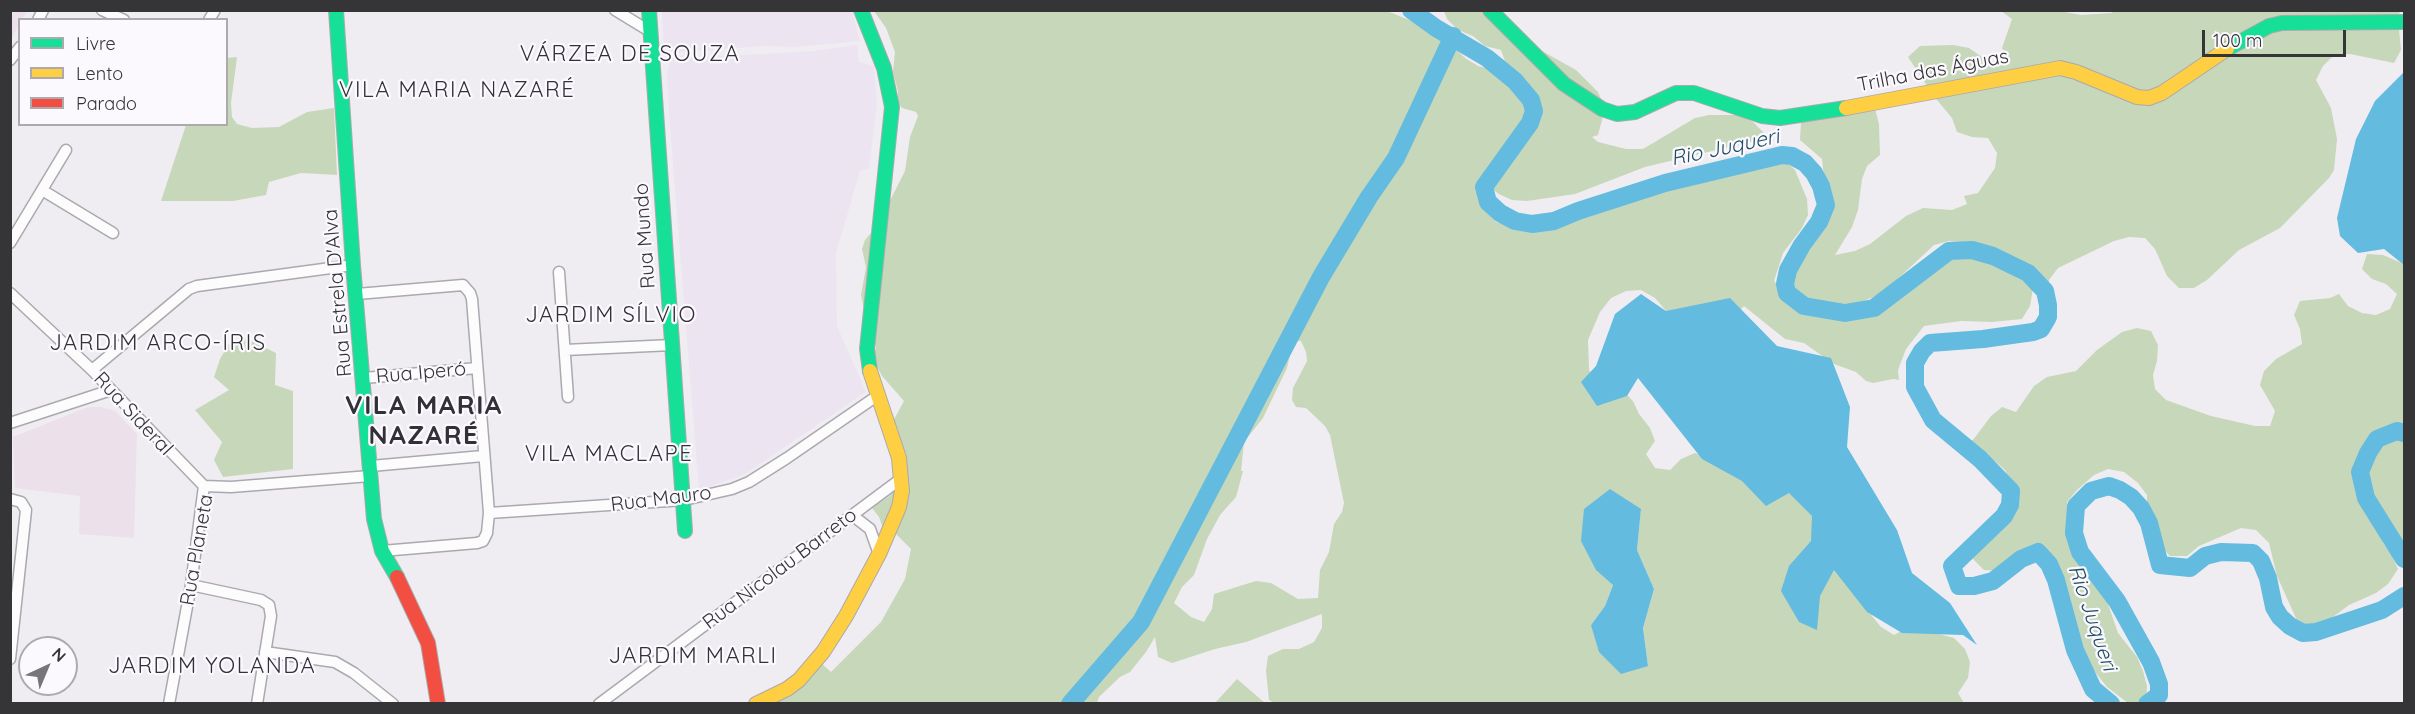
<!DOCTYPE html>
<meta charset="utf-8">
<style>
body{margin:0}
#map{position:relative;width:2415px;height:714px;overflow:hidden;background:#efedf2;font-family:Quicksand,sans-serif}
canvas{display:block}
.frame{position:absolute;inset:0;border:12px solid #353437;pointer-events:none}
.legend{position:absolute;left:18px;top:18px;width:210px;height:108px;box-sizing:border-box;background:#fbf9fe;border:2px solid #acaaae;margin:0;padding:8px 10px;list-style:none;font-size:18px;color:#353437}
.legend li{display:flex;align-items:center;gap:12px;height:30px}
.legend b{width:30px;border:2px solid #acaaae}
.north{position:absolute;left:18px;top:636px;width:60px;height:60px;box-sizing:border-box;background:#fbf9fe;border:2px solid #acaaae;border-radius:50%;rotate:44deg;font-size:16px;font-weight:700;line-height:24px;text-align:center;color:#353437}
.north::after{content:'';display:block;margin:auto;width:21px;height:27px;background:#767578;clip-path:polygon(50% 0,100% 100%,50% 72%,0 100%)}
.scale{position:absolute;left:2202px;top:30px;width:144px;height:27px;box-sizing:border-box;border:3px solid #353437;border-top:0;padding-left:8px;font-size:18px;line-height:21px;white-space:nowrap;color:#353437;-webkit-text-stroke:4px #fbf9fe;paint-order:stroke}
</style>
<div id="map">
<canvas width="2415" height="714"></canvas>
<div class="frame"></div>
<ul class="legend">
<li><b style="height:8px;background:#16e098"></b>Livre</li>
<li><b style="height:8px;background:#ffcf43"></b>Lento</li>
<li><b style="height:8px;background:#f24e42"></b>Parado</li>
</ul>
<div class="north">N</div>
<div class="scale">100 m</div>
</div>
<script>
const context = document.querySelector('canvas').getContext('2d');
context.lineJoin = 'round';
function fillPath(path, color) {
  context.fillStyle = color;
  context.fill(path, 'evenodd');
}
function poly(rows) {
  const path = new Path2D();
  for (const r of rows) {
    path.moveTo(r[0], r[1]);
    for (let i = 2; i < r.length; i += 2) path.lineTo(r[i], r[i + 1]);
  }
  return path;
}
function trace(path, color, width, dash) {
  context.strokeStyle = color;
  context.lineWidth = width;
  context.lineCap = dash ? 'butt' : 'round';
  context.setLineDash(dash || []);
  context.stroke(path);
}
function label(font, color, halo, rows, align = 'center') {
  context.font = font + ' Quicksand,sans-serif';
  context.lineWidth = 4.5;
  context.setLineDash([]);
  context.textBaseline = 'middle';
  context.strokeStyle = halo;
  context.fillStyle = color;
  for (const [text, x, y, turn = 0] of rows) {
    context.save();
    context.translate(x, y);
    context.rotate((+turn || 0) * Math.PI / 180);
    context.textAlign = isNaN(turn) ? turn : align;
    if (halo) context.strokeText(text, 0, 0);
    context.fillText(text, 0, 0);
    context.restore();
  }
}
const industrial = poly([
 [662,11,852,11,860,41,796,47,764,46,664,53],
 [857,45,859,62,874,66,877,104,869,168,860,171,836,253,837,326,866,392,745,474,699,490,670,127,667,75,671,55,702,57,762,54,814,51]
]);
const education = poly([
 [11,10,27,11,22,19,20,20,19,24,11,40],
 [88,407,101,407,115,411,137,434,134,538,79,534,80,496,15,488,13,437]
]);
const green = poly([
 [2117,10,2400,11,2398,19,2401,50,2394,63,2350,54,2334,55,2323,66,2316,80,2331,108,2337,139,2334,170,2329,178,2280,228,2239,250,2207,280,2194,288,2179,288,2167,276,2155,249,2145,238,2129,237,2114,241,2058,268,2049,280,2049,284,2035,277,2030,306,2022,319,1992,322,1961,321,1924,326,1906,349,1898,370,1899,380,1893,379,1873,383,1866,381,1856,372,1834,364,1804,343,1785,339,1744,306,1741,309,1744,325,1676,322,1655,298,1641,290,1626,291,1611,298,1600,312,1588,340,1589,370,1598,382,1621,389,1633,401,1639,414,1650,428,1655,441,1646,454,1655,468,1670,470,1681,459,1695,453,1723,465,1793,471,1858,599,1881,627,1894,635,1908,627,1924,630,1954,638,1965,649,1970,662,1968,678,1958,693,1964,703,1274,703,1269,700,1266,671,1268,656,1283,649,1299,649,1314,642,1322,628,1322,614,1246,642,1215,649,1172,663,1158,657,1155,637,1146,652,1130,672,1120,677,1099,697,1097,703,762,704,820,662,831,672,881,622,905,579,911,549,896,534,883,528,879,517,872,508,891,495,898,468,891,425,904,401,882,376,873,359,876,347,869,332,861,295,866,267,862,249,865,240,877,226,905,171,910,137,918,116,916,112,902,108,898,103,898,91,893,72,895,52,886,28,874,11,1387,11,1429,28,1443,36,1465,58,1478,66,1493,70,1506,64,1501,50,1485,46,1473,36,1458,30,1447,19,1444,11,1500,11,1533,46,1576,70,1598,92,1604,106,1602,120,1598,135,1592,137,1598,142,1626,149,1643,149,1695,118,1709,115,1740,115,1753,122,1770,139,1754,141,1645,167,1575,194,1527,201,1512,200,1499,194,1485,184,1480,198,1485,211,1496,222,1511,226,1561,219,1619,190,1650,180,1745,166,1760,162,1771,151,1784,159,1795,170,1807,199,1808,215,1802,228,1783,253,1774,281,1794,304,1839,316,1870,307,1899,294,1911,285,1927,258,1939,248,1954,247,1969,251,1982,261,1996,253,1996,250,1981,244,1949,241,1934,245,1889,287,1876,296,1849,307,1832,307,1801,300,1789,291,1790,276,1817,222,1824,177,1822,159,1800,140,1801,121,1875,109,1879,124,1880,155,1867,166,1862,179,1858,210,1852,227,1835,255,1855,251,1870,244,1906,216,1923,208,1952,210,1967,204,1964,196,1978,193,1995,168,1997,153,1988,138,1972,137,1957,132,1952,118,1933,95,1908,57,1920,46,1953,45,1969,48,1995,66,2010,60,2002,48,2012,19,2001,11,2059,11,2081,15,2111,13],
 [1296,341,1301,341,1306,352,1307,361,1293,388,1292,400,1296,407,1306,408,1325,426,1330,435,1344,503,1342,512,1334,524,1329,552,1320,570,1318,598,1298,599,1271,583,1256,581,1214,594,1212,609,1204,622,1191,617,1174,603,1182,587,1194,575,1207,539,1220,515,1236,497,1243,471,1241,471,1244,442,1263,418,1287,368,1292,346],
 [1641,509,1637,550,1654,589,1643,628,1648,666,1591,625,1605,606],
 [237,57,231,103,232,117,237,124,252,128,279,127,307,112,334,108,337,175,301,173,269,182,266,195,233,201,161,201,186,125,226,124,227,58],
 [2367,254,2383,255,2404,264,2404,546,2388,530,2383,543,2392,556,2398,569,2388,584,2376,593,2349,605,2312,633,2299,625,2277,576,2269,543,2256,530,2241,528,2199,546,2187,556,2170,556,2160,545,2147,511,2147,495,2138,483,2124,472,2108,469,2094,475,2077,490,2067,502,2068,532,2080,560,2107,601,2118,633,2137,657,2143,671,2147,686,2146,701,2128,703,2107,687,2087,662,2073,632,2071,602,2061,574,2053,560,2039,552,2024,554,1999,571,1984,570,1973,559,1977,544,2011,510,2019,497,2005,470,1982,450,1964,441,1973,440,1991,416,2002,407,2016,412,2034,386,2047,377,2076,371,2097,350,2122,332,2137,328,2151,331,2158,345,2157,361,2153,375,2155,389,2166,400,2211,416,2255,426,2270,426,2275,411,2260,385,2264,371,2276,359,2302,344,2300,329,2294,315,2300,301,2330,298,2339,294,2348,306,2362,313,2376,315,2390,309,2397,294,2386,284,2372,279,2362,269],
 [245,338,276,353,275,385,293,391,293,469,223,477,214,460,222,442,195,410,229,390,214,377,220,359,230,342],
 [1237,679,1265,703,1215,703]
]);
const water = poly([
 [2404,72,2404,265,2384,249,2358,253,2340,236,2337,218,2356,139,2375,101],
 [1641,294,1666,311,1730,298,1777,346,1831,358,1850,407,1847,447,1897,530,1912,573,1950,603,1977,645,1963,635,1902,633,1867,612,1834,570,1820,596,1817,630,1799,622,1781,591,1789,566,1811,541,1812,516,1789,493,1766,506,1742,481,1702,459,1638,378,1627,396,1597,406,1581,382,1596,366,1615,314],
 [1610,489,1641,509,1637,550,1654,589,1643,628,1648,666,1621,674,1599,652,1591,625,1605,606,1613,585,1596,570,1581,541,1584,509]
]);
const river = poly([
 [1411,10,1436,28,1487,58,1515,81,1531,100,1534,111,1530,123,1484,187,1488,202,1500,213,1515,221,1532,224,1554,221,1578,211,1665,183,1782,155,1792,156,1805,163,1814,173,1821,186,1826,205,1819,222,1802,245,1788,270,1785,284,1787,293,1804,306,1845,313,1874,308,1949,251,1972,250,1993,256,2028,273,2045,291,2048,305,2048,317,2041,329,2033,332,1983,339,1930,343,1922,351,1915,363,1915,387,1933,420,1980,459,2011,491,2010,505,2004,516,1952,566,1959,586,1974,586,1993,581,2021,559,2038,552,2049,564,2056,580,2075,650,2093,689,2111,704],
 [2404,433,2397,431,2377,439,2368,453,2360,472,2366,498,2404,559],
 [1070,704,1141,622,1321,277,1369,197,1396,158,1453,36],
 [2147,704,2159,695,2159,684,2151,662,2117,601,2080,552,2074,533,2076,506,2091,491,2109,486,2120,490,2131,497,2141,508,2149,523,2160,565,2190,568,2205,556,2221,552,2253,553,2261,561,2268,578,2274,607,2280,617,2290,626,2303,633,2316,632,2382,610,2404,596]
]);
const street = poly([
 [102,10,124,20],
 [615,10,651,32],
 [38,20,43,10],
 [209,20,215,10],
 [10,60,20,47],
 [42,190,113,233],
 [10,243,66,150],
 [559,272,568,397],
 [10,293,92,370,204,486],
 [357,294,463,285,470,293,472,299,489,513,487,533,483,541,477,543,382,551],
 [565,350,672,345],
 [92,370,189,289,197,286,353,265],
 [364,378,477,368],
 [10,423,111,390],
 [371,466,483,456],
 [10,499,21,502,26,510,10,659],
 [489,513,684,500,732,489,749,482,787,458,877,396],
 [852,515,870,529,879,554],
 [191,585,261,600,269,605,271,616,257,704],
 [265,652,335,662,354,673,393,704],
 [169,704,191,585,204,486,231,487,370,476],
 [599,704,902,478]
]);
const fast = poly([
 [336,10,353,265,374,519,382,551,397,577],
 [649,10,685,531],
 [861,10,884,68,892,107,867,349,870,371],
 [1490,10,1564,84,1602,109,1617,114,1635,112,1676,93,1694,93,1762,116,1780,118,1846,108],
 [2227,49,2269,26,2282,23,2404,22]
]);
const slow = poly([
 [1846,108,2060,68,2076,72,2137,97,2149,98,2162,93,2227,49],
 [756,704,787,689,799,680,823,652,846,616,879,554,899,507,902,491,899,458,870,371]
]);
const jam = poly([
 [397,577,428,643,438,704]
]);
const streetNames = [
 ["Trilha das Águas",1933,71,-11],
 ["Rua Mundo",645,236,-94],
 ["Rua Estrela D'Alva",338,293,-95],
 ["Rua Iperó",421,373,-5],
 ["Rua Sideral",133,414,47],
 ["Rua Mauro",661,499,-7],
 ["Rua Planeta",197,550,-80],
 ["Rua Nicolau Barreto",780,569,-37]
];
const waterNames = [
 ["Rio Juqueri",1725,148,-12],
 ["Rio Juqueri",2092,618,71]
];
const quarterNames = [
 ["VÁRZEA DE SOUZA",630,54],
 ["VILA MARIA NAZARÉ",457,90],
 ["JARDIM SÍLVIO",611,315],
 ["JARDIM ARCO-ÍRIS",158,343],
 ["VILA MACLAPE",609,454],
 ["JARDIM MARLI",693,656],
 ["JARDIM YOLANDA",212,666]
];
const districtNames = [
 ["VILA MARIA",424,406],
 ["NAZARÉ",424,436]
];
fillPath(industrial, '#ede4f1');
fillPath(education, '#ece0ea');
fillPath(green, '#c7d7ba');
fillPath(water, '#63bbe0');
trace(river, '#63bbe0', 18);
trace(street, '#aba9ad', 13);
trace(fast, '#aba9ad', 16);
trace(slow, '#aba9ad', 16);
trace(jam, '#aba9ad', 16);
trace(street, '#fdfcfd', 10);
trace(fast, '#16e098', 14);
trace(slow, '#ffcf43', 14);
trace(jam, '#f24e42', 14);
label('20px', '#353437', '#fbf9fe', streetNames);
label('italic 21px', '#1d4d63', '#fbf9fe', waterNames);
context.letterSpacing = '1.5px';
label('22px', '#333138', '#fbf9fe', quarterNames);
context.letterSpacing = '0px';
context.letterSpacing = '1.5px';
label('bold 26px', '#333138', '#fbf9fe', districtNames);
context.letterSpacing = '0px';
</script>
